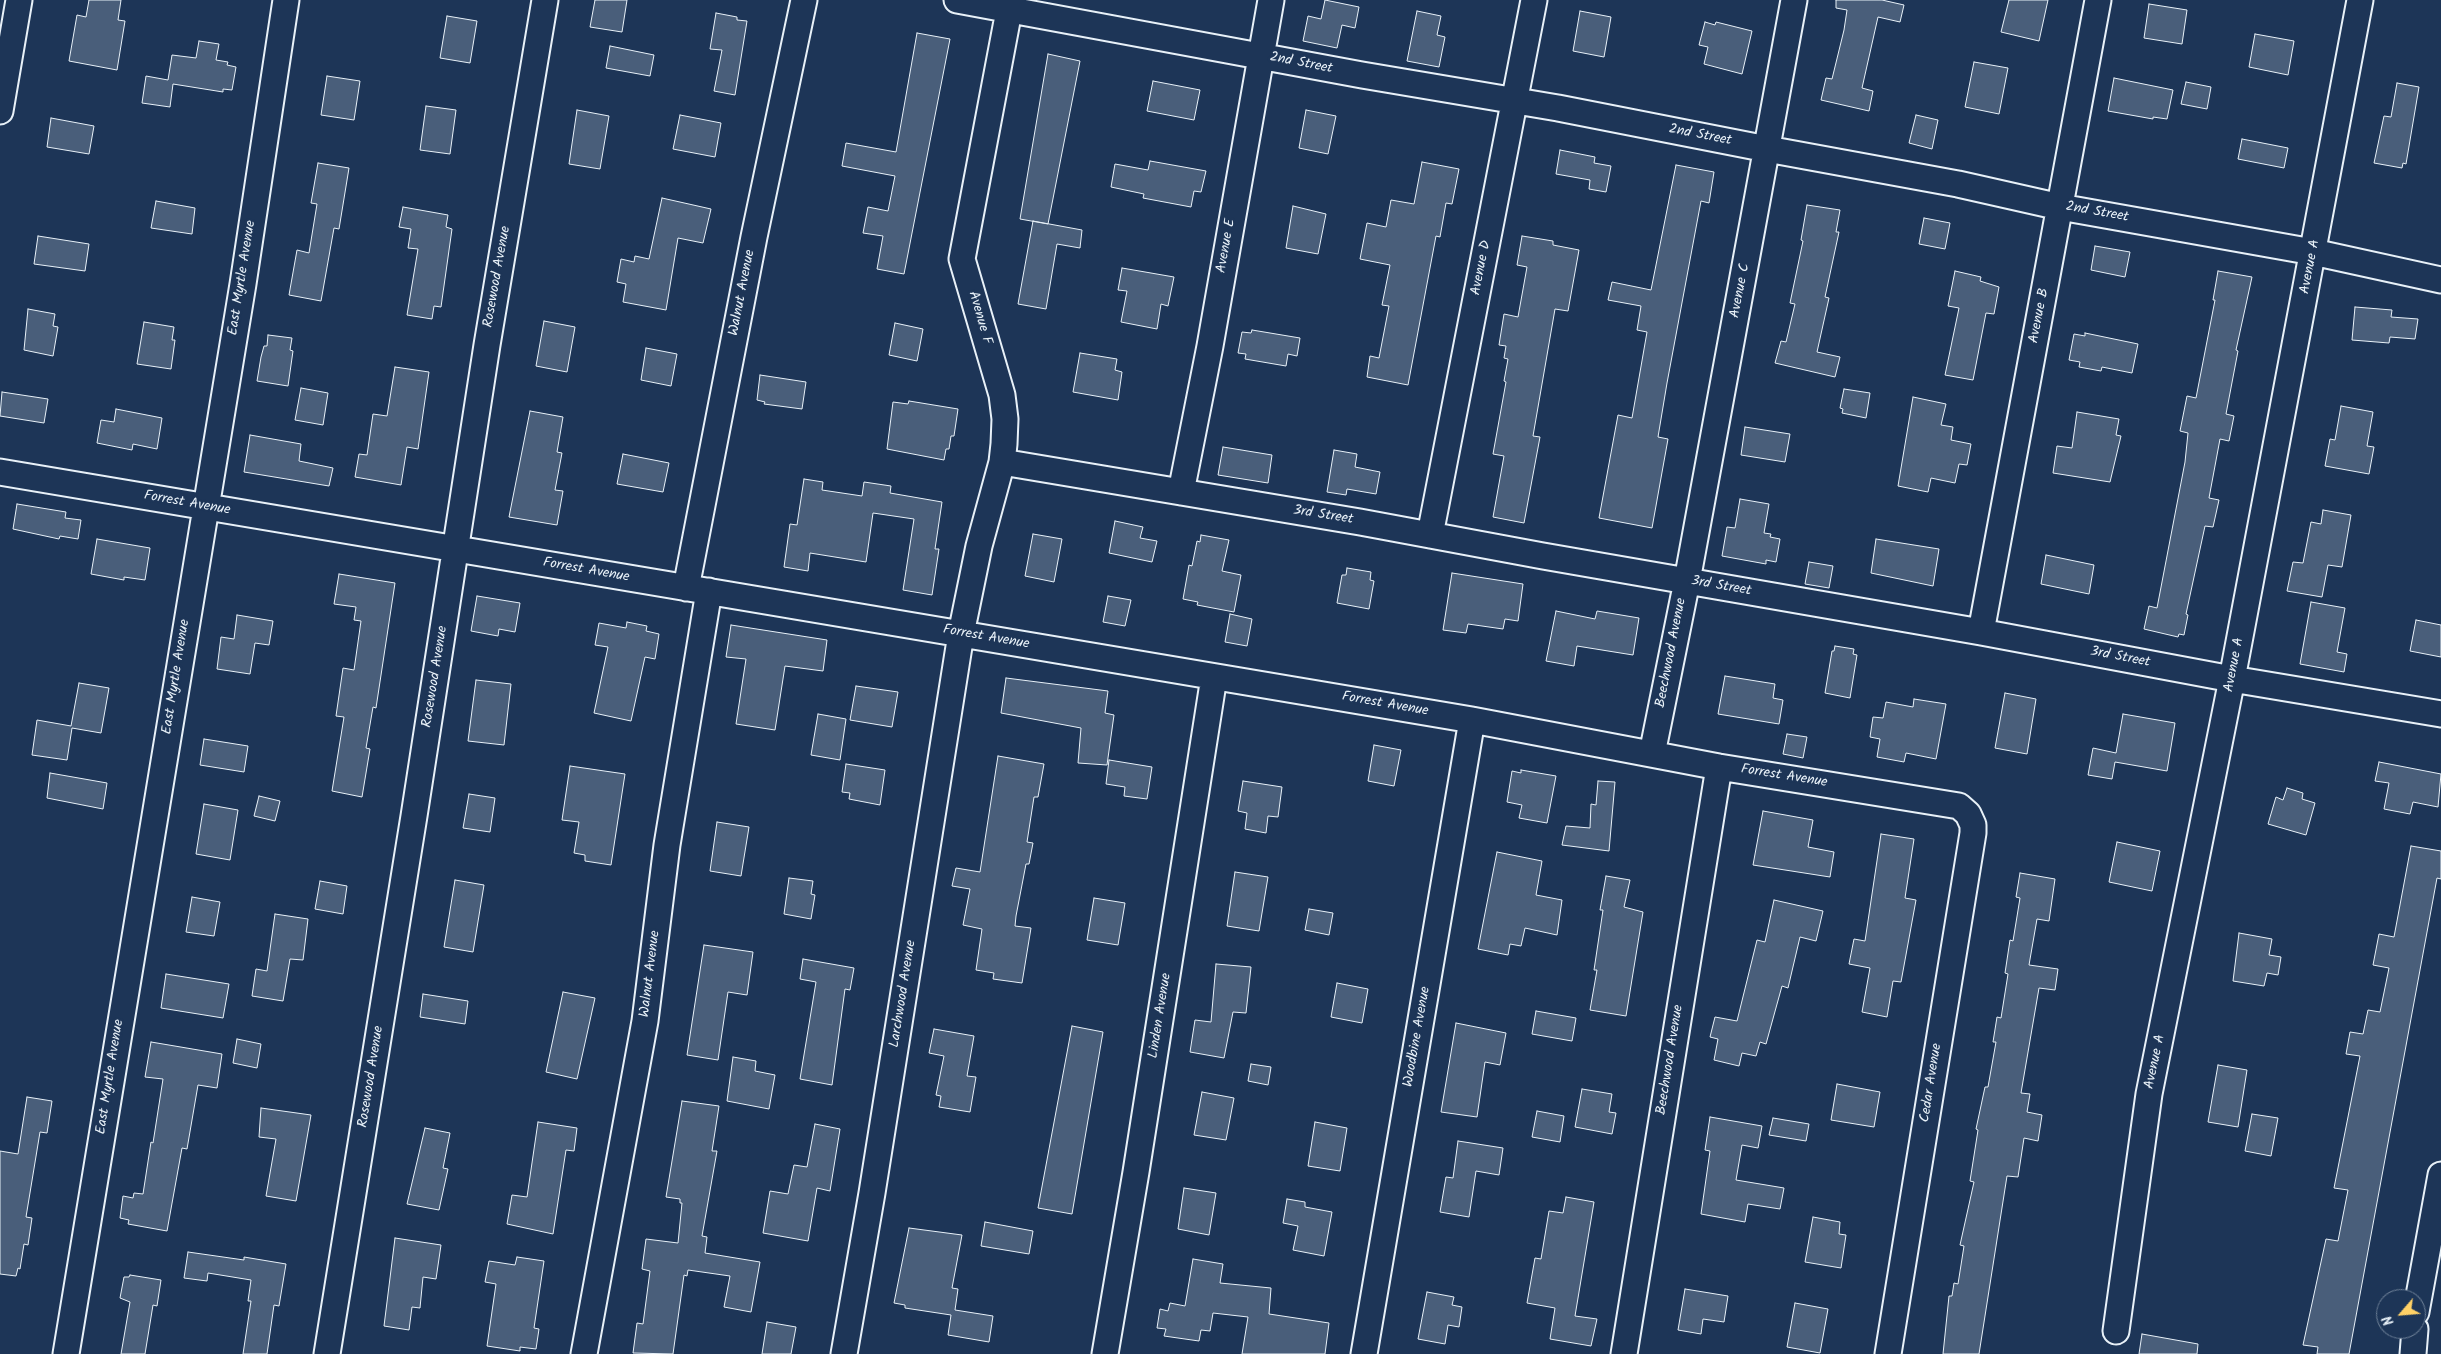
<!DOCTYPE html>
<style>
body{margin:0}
#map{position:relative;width:2441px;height:1354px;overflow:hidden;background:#1d3557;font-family:Kalam,sans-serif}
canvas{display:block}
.north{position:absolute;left:2376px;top:1289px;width:50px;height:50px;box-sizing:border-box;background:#1d3557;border:1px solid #6e8097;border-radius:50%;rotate:243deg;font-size:14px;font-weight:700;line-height:20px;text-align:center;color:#e8f1f8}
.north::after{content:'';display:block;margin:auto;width:18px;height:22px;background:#ffd166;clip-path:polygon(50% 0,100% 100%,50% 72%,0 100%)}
</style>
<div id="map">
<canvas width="2441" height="1354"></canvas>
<div class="north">N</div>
</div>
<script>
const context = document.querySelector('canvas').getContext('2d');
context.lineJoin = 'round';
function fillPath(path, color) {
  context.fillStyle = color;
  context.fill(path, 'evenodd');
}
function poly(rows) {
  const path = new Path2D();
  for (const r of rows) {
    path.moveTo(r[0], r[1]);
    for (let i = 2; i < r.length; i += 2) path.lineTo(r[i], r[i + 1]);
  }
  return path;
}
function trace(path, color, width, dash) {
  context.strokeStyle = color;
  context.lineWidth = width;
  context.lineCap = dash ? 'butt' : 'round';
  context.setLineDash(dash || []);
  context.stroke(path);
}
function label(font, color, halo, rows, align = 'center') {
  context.font = font + ' Kalam,sans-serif';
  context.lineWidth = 5;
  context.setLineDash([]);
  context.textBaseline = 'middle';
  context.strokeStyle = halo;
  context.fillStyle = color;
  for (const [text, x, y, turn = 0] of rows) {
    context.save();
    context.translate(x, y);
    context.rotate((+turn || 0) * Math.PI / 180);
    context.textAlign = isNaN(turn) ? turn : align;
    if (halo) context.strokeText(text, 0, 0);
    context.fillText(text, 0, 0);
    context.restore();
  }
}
const building = poly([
 [89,0,121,0,118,20,125,21,117,70,69,61,77,15,86,17,89,0],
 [595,0,627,0,622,32,590,27,595,0],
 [1325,0,1359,7,1355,28,1342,25,1337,48,1303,41,1308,16,1321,19,1325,0],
 [1836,0,1882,0,1904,5,1900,22,1878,17,1862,88,1873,91,1869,111,1821,100,1826,78,1832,79,1844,30,1847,10,1836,8,1836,0],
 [2009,0,2048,0,2039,41,2001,32,2009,0],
 [2149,4,2187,10,2182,44,2144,38,2149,4],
 [1417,11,1441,16,1437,35,1445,37,1439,67,1407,61,1417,11],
 [1580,11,1611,17,1604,57,1573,51,1580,11],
 [716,13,737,17,737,20,747,21,735,95,714,91,722,50,710,49,716,13],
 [447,16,477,21,470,63,440,58,447,16],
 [1705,22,1715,25,1716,22,1752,31,1742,74,1704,64,1708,47,1699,45,1705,22],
 [917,33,950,39,904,274,877,269,883,236,863,233,868,207,888,211,895,176,842,166,846,143,896,152,917,33],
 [2255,34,2294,41,2288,75,2249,67,2255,34],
 [199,41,219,44,216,60,228,62,227,65,236,67,232,90,223,89,223,92,173,84,170,107,142,103,146,76,168,80,172,55,196,58,199,41],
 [610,46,654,55,650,76,606,68,610,46],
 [1048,54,1080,61,1048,224,1020,219,1048,54],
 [1974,62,2008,68,1999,114,1965,107,1974,62],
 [327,76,360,81,354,120,321,115,327,76],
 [2114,78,2173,90,2167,119,2153,117,2153,119,2108,111,2114,78],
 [1153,81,1200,90,1194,120,1147,111,1153,81],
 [2186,82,2211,87,2207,109,2181,104,2186,82],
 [2397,83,2419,87,2406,164,2403,163,2402,168,2374,163,2384,116,2391,117,2397,83],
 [426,106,456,110,450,154,420,150,426,106],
 [577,110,609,116,600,169,569,164,577,110],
 [1306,110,1336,116,1328,154,1299,148,1306,110],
 [680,115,721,123,715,157,673,149,680,115],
 [1916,115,1938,120,1932,149,1909,143,1916,115],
 [51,118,94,126,89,154,47,147,51,118],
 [2242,139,2288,148,2284,168,2238,159,2242,139],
 [1560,150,1595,157,1594,163,1611,166,1606,192,1589,189,1590,180,1556,174,1560,150],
 [1150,161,1206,171,1201,192,1194,191,1191,207,1143,198,1144,194,1111,187,1115,164,1148,170,1150,161],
 [1422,162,1459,169,1452,204,1446,203,1440,237,1436,236,1408,385,1367,377,1370,356,1379,358,1389,306,1382,305,1390,265,1360,259,1367,223,1386,227,1391,200,1414,204,1422,162],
 [318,163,349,168,339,229,334,228,321,301,289,295,297,250,309,253,317,204,311,203,318,163],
 [1676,165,1714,172,1709,203,1701,201,1667,383,1658,437,1668,439,1652,528,1599,518,1618,415,1632,418,1647,332,1637,330,1641,306,1608,300,1612,282,1651,290,1676,165],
 [662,198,711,209,703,243,678,238,666,310,623,302,626,284,617,282,621,259,634,262,635,256,649,259,662,198],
 [156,201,195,208,192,234,151,228,156,201],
 [1807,205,1840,210,1836,232,1839,232,1825,297,1829,298,1817,352,1840,357,1835,377,1775,363,1781,341,1786,342,1795,304,1790,303,1803,241,1801,240,1807,205],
 [1293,206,1326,214,1318,254,1286,248,1293,206],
 [403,207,448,215,446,227,452,229,441,307,434,306,432,319,407,315,418,249,408,248,411,229,399,227,403,207],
 [1924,218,1950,223,1945,249,1919,244,1924,218],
 [1033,221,1082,230,1080,248,1057,244,1046,309,1018,304,1033,221],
 [38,236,89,244,85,271,34,264,38,236],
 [1522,236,1553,241,1553,245,1579,250,1568,311,1555,309,1533,436,1540,437,1524,523,1493,517,1504,456,1493,454,1506,382,1504,381,1508,359,1504,358,1506,346,1499,345,1504,314,1518,317,1527,267,1517,265,1522,236],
 [2095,246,2130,252,2125,277,2091,270,2095,246],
 [1122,268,1174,277,1168,306,1161,304,1157,329,1121,322,1127,291,1118,290,1122,268],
 [1955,271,1981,277,1980,281,1999,287,1994,314,1986,313,1973,380,1945,375,1959,308,1948,306,1955,271],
 [2218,271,2252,277,2236,350,2238,351,2226,414,2234,416,2229,441,2220,439,2209,498,2219,500,2213,527,2205,526,2186,614,2188,615,2184,635,2179,634,2178,637,2144,629,2149,606,2157,608,2185,462,2188,433,2180,431,2187,396,2196,398,2215,300,2213,300,2218,271],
 [2355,307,2392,310,2391,317,2418,319,2415,339,2390,337,2389,343,2352,340,2355,307],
 [28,309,55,314,53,326,58,327,53,356,24,350,28,309],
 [544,321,575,327,567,372,536,366,544,321],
 [144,322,174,327,172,340,175,340,171,369,137,364,144,322],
 [895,323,923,329,917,361,889,355,895,323],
 [1252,330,1300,338,1297,356,1288,354,1286,366,1245,359,1246,354,1238,353,1242,332,1251,333,1252,330],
 [2085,333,2138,344,2132,373,2102,367,2101,371,2079,367,2080,362,2069,360,2074,334,2085,336,2085,333],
 [268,335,292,338,290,350,293,351,288,386,257,381,261,357,264,346,267,346,268,335],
 [646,348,677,354,671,386,641,380,646,348],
 [1080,353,1117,359,1115,370,1122,372,1118,400,1073,392,1080,353],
 [395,367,429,372,418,449,407,447,401,485,355,477,359,454,367,455,373,414,387,416,395,367],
 [760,375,806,382,802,409,764,404,765,402,757,400,760,375],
 [301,388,328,393,323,425,295,420,301,388],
 [1844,389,1870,393,1866,418,1842,413,1843,409,1840,408,1844,389],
 [2,392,48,399,44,423,0,416,2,392],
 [1913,397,1946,404,1941,425,1953,427,1951,440,1971,444,1967,465,1959,464,1955,483,1931,478,1928,492,1898,486,1913,397],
 [909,401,958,409,954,436,951,436,949,449,946,449,944,460,887,449,893,402,908,404,909,401],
 [2341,406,2373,412,2367,446,2374,447,2369,474,2325,466,2330,439,2335,440,2341,406],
 [116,409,162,418,157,449,133,444,132,450,97,443,101,420,114,422,116,409],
 [530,411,563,417,557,452,562,453,555,490,563,491,557,525,509,517,530,411],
 [2077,412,2119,419,2116,435,2121,436,2110,482,2053,473,2057,446,2072,448,2077,412],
 [1745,427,1790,434,1785,462,1741,455,1745,427],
 [250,435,301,444,299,461,333,468,329,486,244,472,250,435],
 [1223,447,1272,455,1268,483,1218,475,1223,447],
 [1334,450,1357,454,1355,467,1380,472,1376,494,1347,489,1346,495,1327,492,1334,450],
 [623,454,669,463,663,492,617,484,623,454],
 [804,479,823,482,822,490,862,496,864,482,891,486,890,493,942,502,935,549,939,549,932,595,903,590,914,519,873,513,866,562,810,553,808,571,784,567,790,524,797,525,804,479],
 [1740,499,1769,504,1764,533,1771,534,1770,537,1780,539,1776,562,1766,560,1766,564,1722,556,1727,527,1735,528,1740,499],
 [17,504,66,512,65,518,81,520,78,539,60,536,59,539,13,529,17,504],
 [2323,510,2351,515,2342,567,2328,565,2322,597,2287,591,2293,562,2303,563,2311,522,2321,524,2323,510],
 [1115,521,1143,527,1140,538,1157,541,1152,562,1109,553,1115,521],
 [1033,534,1062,539,1054,582,1025,576,1033,534],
 [1201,535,1229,540,1222,571,1241,575,1234,612,1197,605,1198,602,1183,599,1189,565,1192,566,1197,541,1200,542,1201,535],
 [97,539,150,548,145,580,124,577,124,580,91,574,97,539],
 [1876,539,1939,549,1933,586,1871,573,1876,539],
 [2046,555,2094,565,2089,594,2041,584,2046,555],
 [1809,562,1833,566,1829,588,1805,584,1809,562],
 [1347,568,1371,572,1370,580,1374,581,1369,609,1337,603,1342,575,1346,575,1347,568],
 [1452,573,1523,584,1518,621,1505,619,1503,629,1468,624,1466,633,1443,630,1452,573],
 [339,574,395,583,376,708,373,707,366,748,370,749,362,797,332,791,344,717,336,716,343,668,354,670,361,621,354,620,356,607,334,604,339,574],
 [477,596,520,603,515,632,499,629,498,636,471,631,477,596],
 [1108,596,1131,600,1125,626,1103,622,1108,596],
 [2311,602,2345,608,2337,652,2347,654,2344,672,2300,664,2311,602],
 [1556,611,1595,619,1597,611,1639,618,1633,655,1577,646,1574,666,1546,661,1556,611],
 [1230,614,1252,619,1247,646,1225,642,1230,614],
 [237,615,273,621,269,645,255,643,250,674,217,669,221,637,234,639,237,615],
 [2416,620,2441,625,2441,657,2410,651,2416,620],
 [627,622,647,626,646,631,659,634,655,659,645,657,631,721,594,713,608,647,595,645,599,623,626,628,627,622],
 [731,625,827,640,823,671,785,666,775,730,736,724,746,659,726,657,731,625],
 [1835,646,1854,649,1853,654,1857,655,1850,698,1825,693,1832,651,1834,651,1835,646],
 [1725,676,1775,684,1773,698,1783,700,1779,724,1718,714,1725,676],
 [1006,678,1108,691,1105,713,1114,715,1107,765,1078,763,1081,728,1001,713,1006,678],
 [476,680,511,684,504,745,468,741,476,680],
 [79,683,109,688,101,733,72,728,67,760,32,755,37,720,71,726,79,683],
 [856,686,898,692,892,727,850,720,856,686],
 [2005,693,2036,699,2027,754,1995,748,2005,693],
 [1914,699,1946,704,1936,759,1906,753,1904,762,1877,757,1880,739,1870,737,1873,717,1883,718,1886,702,1913,707,1914,699],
 [818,714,846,719,840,760,811,755,818,714],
 [2123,714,2175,723,2167,771,2115,762,2112,779,2088,775,2093,748,2116,753,2123,714],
 [1787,734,1807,737,1803,758,1783,754,1787,734],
 [204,739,248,746,244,772,200,765,204,739],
 [1374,745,1401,750,1394,786,1368,781,1374,745],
 [998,756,1044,764,1038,797,1034,797,1027,842,1033,843,1029,864,1026,864,1016,916,1015,926,1031,928,1022,983,993,979,994,973,976,970,982,929,963,925,970,889,952,886,956,868,980,872,998,756],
 [1109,760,1152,767,1147,799,1124,796,1125,787,1106,784,1109,760],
 [2379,762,2441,774,2438,807,2413,802,2410,814,2384,809,2389,783,2375,781,2379,762],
 [846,764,885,770,880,805,849,799,850,793,842,792,846,764],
 [570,766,625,774,611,865,585,861,585,855,574,853,579,822,562,820,570,766],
 [1521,770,1556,776,1547,823,1519,818,1522,805,1507,802,1512,771,1521,773,1521,770],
 [50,773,107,783,103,809,47,798,50,773],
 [1243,781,1282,787,1278,817,1268,816,1266,833,1245,829,1247,813,1238,811,1243,781],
 [1598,781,1615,782,1609,851,1562,845,1566,826,1590,828,1591,804,1596,805,1598,781],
 [2287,788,2303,793,2302,799,2315,803,2306,835,2268,824,2276,797,2283,800,2287,788],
 [469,794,495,798,490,832,463,828,469,794],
 [259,796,280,801,275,821,254,816,259,796],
 [204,804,238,810,230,860,196,854,204,804],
 [1763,811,1813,820,1808,847,1834,852,1830,877,1753,865,1763,811],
 [717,822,749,827,741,876,710,871,717,822],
 [1881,834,1914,839,1905,898,1916,900,1901,982,1893,981,1887,1017,1862,1012,1870,968,1849,964,1854,939,1865,941,1881,834],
 [2117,842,2160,851,2152,891,2109,882,2117,842],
 [2411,846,2441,851,2441,879,2437,878,2349,1354,2317,1354,2318,1347,2303,1345,2326,1239,2338,1241,2348,1190,2334,1188,2360,1056,2346,1054,2350,1032,2363,1034,2368,1010,2380,1012,2389,968,2373,965,2379,934,2394,937,2411,846],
 [1497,852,1542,861,1536,895,1562,900,1557,935,1525,928,1521,946,1510,944,1508,955,1478,949,1497,852],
 [1235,872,1268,877,1259,931,1227,926,1235,872],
 [2020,873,2055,879,2049,921,2037,919,2029,965,2058,969,2055,990,2039,988,2021,1093,2030,1094,2027,1112,2042,1115,2038,1141,2024,1138,2018,1177,2007,1176,1979,1354,1943,1354,1949,1296,1952,1296,1954,1283,1958,1284,1964,1246,1960,1245,1974,1182,1970,1181,1978,1130,1976,1129,1985,1087,1988,1087,1996,1042,1993,1042,1997,1017,2001,1018,2008,974,2005,973,2010,940,2013,941,2020,898,2016,897,2020,873],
 [1606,876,1630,880,1624,907,1643,912,1626,1016,1590,1010,1597,970,1594,970,1603,910,1600,910,1606,876],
 [789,878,813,881,811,894,815,895,811,919,784,914,789,878],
 [455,880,484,885,473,952,444,947,455,880],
 [320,881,347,886,343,914,315,909,320,881],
 [192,897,220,902,214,936,186,932,192,897],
 [1094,898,1125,903,1118,945,1087,940,1094,898],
 [1774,900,1823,911,1816,941,1800,937,1788,988,1782,986,1766,1044,1760,1042,1756,1056,1742,1053,1739,1066,1714,1060,1718,1039,1710,1037,1715,1017,1737,1021,1757,940,1765,942,1774,900],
 [1309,909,1333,913,1329,935,1305,930,1309,909],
 [275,914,308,919,303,960,290,959,283,1001,252,996,256,969,267,971,275,914],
 [2239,933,2272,939,2269,955,2281,957,2278,975,2267,973,2264,986,2233,981,2239,933],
 [704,945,753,952,747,995,728,992,718,1060,687,1055,704,945],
 [803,959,854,968,850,990,845,989,832,1085,800,1079,816,982,800,979,803,959],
 [1216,964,1251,967,1246,1013,1233,1012,1224,1058,1190,1052,1195,1020,1211,1022,1216,964],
 [166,974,229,984,223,1018,161,1008,166,974],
 [1337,983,1368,989,1362,1023,1331,1017,1337,983],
 [563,992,595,998,577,1079,546,1072,563,992],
 [423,994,468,1001,465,1024,420,1017,423,994],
 [1536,1011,1576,1018,1572,1041,1532,1034,1536,1011],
 [1456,1023,1506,1033,1500,1065,1485,1062,1477,1117,1441,1112,1456,1023],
 [1072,1026,1103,1032,1072,1214,1038,1208,1072,1026],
 [934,1029,974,1036,967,1076,976,1077,970,1112,939,1107,941,1096,936,1095,944,1056,929,1053,934,1029],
 [237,1039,261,1044,257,1068,233,1063,237,1039],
 [151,1042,222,1054,217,1088,198,1085,187,1149,182,1148,167,1231,128,1224,129,1220,120,1218,123,1196,133,1198,134,1193,143,1194,151,1142,153,1143,163,1079,145,1077,151,1042],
 [733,1057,756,1061,755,1071,775,1075,769,1109,727,1101,733,1057],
 [1251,1064,1271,1067,1268,1085,1248,1081,1251,1064],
 [2218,1065,2247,1070,2238,1127,2208,1122,2218,1065],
 [1837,1084,1880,1092,1874,1127,1831,1120,1837,1084],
 [1582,1089,1612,1094,1609,1112,1616,1113,1612,1134,1575,1127,1582,1089],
 [1202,1092,1234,1098,1226,1140,1194,1135,1202,1092],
 [27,1097,52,1101,47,1133,40,1132,26,1217,32,1218,28,1245,24,1244,20,1269,18,1268,16,1276,0,1274,0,1151,18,1154,27,1097],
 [682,1101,719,1106,712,1151,717,1151,702,1236,707,1237,705,1253,760,1262,751,1312,724,1307,730,1276,688,1270,687,1276,684,1275,673,1354,633,1353,637,1323,643,1324,650,1271,642,1269,646,1239,678,1243,682,1203,680,1203,680,1199,666,1197,682,1101],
 [261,1108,311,1115,296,1201,266,1196,276,1139,259,1137,261,1108],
 [1537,1111,1564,1116,1560,1142,1532,1137,1537,1111],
 [2252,1114,2278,1118,2271,1156,2245,1151,2252,1114],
 [1710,1117,1762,1126,1758,1148,1742,1145,1736,1180,1784,1188,1780,1209,1748,1204,1745,1222,1701,1214,1710,1151,1705,1150,1710,1117],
 [1773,1118,1809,1124,1806,1141,1769,1135,1773,1118],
 [538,1122,577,1128,574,1151,566,1150,553,1234,507,1224,512,1195,527,1197,538,1122],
 [1315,1122,1347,1128,1340,1171,1308,1166,1315,1122],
 [815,1124,840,1129,830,1191,817,1188,808,1241,763,1233,770,1191,788,1194,794,1165,807,1167,815,1124],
 [425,1128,450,1133,443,1168,448,1169,439,1210,407,1204,425,1128],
 [1458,1141,1503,1148,1499,1175,1476,1171,1469,1217,1440,1212,1446,1177,1453,1178,1458,1141],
 [1184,1188,1216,1193,1209,1235,1178,1229,1184,1188],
 [1566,1197,1594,1202,1575,1316,1597,1319,1591,1346,1550,1339,1555,1308,1527,1303,1535,1258,1541,1259,1549,1211,1563,1213,1566,1197],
 [1287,1199,1305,1202,1305,1207,1332,1212,1324,1256,1293,1250,1298,1226,1283,1223,1287,1199],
 [1813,1217,1840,1222,1839,1234,1846,1235,1841,1268,1805,1262,1813,1217],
 [985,1222,1033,1231,1029,1254,981,1246,985,1222],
 [909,1228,962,1235,952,1288,958,1289,955,1310,993,1316,989,1342,948,1335,951,1315,905,1308,905,1305,894,1303,909,1228],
 [395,1238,441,1245,436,1279,423,1277,420,1308,412,1307,409,1330,384,1326,395,1238],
 [188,1252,244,1260,244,1257,286,1264,279,1306,274,1305,267,1354,243,1354,251,1301,248,1301,251,1280,208,1273,207,1281,184,1278,188,1252],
 [517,1257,544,1261,534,1328,539,1329,536,1349,520,1347,520,1351,487,1346,496,1284,485,1282,489,1261,515,1265,517,1257],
 [1193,1259,1223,1264,1220,1283,1271,1288,1269,1314,1329,1323,1325,1354,1242,1354,1248,1317,1213,1313,1210,1331,1201,1330,1199,1341,1164,1336,1166,1329,1157,1328,1160,1309,1168,1311,1170,1303,1185,1306,1193,1259],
 [130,1275,161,1280,157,1306,153,1305,145,1354,121,1354,130,1302,120,1298,124,1277,129,1277,130,1275],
 [1685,1289,1728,1296,1724,1322,1703,1319,1701,1334,1678,1330,1685,1289],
 [1427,1292,1454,1297,1452,1305,1462,1307,1459,1327,1448,1325,1445,1344,1418,1339,1427,1292],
 [1795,1303,1828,1309,1820,1353,1787,1347,1795,1303],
 [767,1322,796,1327,791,1354,762,1354,767,1322],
 [2142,1334,2198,1344,2197,1354,2139,1354,2142,1334]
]);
const street = poly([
 [957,0,1362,75,1558,108,1767,149,1958,184,2060,207,2313,252,2441,280],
 [0,111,19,0],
 [1002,462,1360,522,1543,556,1981,632,2232,679,2441,714],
 [0,472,1472,720,1719,767,1959,806,1968,814,1973,825,1973,833,1888,1354],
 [1181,492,1210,346,1271,0],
 [1430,535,1534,0],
 [686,588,754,237,804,0],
 [1981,632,2098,0],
 [1652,754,1687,581,1794,0],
 [2416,1312,2441,1175],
 [2116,1331,2149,1094,2232,679,2360,0],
 [66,1354,243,284,286,0],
 [327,1354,414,816,487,345,545,0],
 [584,1354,645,1021,667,845,709,591],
 [844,1354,872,1193,961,634,979,546,1002,462,1004,444,1005,419,1002,395,962,259,1011,0],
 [1105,1354,1136,1172,1214,677],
 [1364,1354,1472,720],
 [1624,1354,1719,767],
 [2413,1354,2415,1329]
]);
const streetNames = [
 ["2nd Street",1301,64,11],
 ["2nd Street",1700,136,11],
 ["2nd Street",2097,213,10],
 ["Avenue E",1227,246,-80],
 ["Avenue A",2311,267,-79],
 ["Avenue D",1482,268,-79],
 ["Rosewood Avenue",498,277,-80],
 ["East Myrtle Avenue",243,278,-81],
 ["Avenue C",1741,291,-79],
 ["Walnut Avenue",743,293,-79],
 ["Avenue B",2040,316,-79],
 ["Avenue F",979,318,74],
 ["Forrest Avenue",187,504,10],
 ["3rd Street",1323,516,9],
 ["Forrest Avenue",586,571,10],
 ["3rd Street",1721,587,10],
 ["Forrest Avenue",986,638,10],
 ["Beechwood Avenue",1672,653,-79],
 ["3rd Street",2120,658,11],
 ["Avenue A",2235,665,-79],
 ["East Myrtle Avenue",177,677,-81],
 ["Rosewood Avenue",436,677,-81],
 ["Forrest Avenue",1385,705,10],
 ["Forrest Avenue",1784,777,9],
 ["Walnut Avenue",651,974,-83],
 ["Larchwood Avenue",904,994,-81],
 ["Linden Avenue",1161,1016,-81],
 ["Woodbine Avenue",1418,1037,-80],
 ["Beechwood Avenue",1671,1060,-81],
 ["Avenue A",2156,1062,-78],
 ["East Myrtle Avenue",111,1077,-81],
 ["Rosewood Avenue",372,1077,-81],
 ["Cedar Avenue",1932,1083,-81]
];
fillPath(building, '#495e7a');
trace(building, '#e8f1f8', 1);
trace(street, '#e8f1f8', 29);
trace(street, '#1d3557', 25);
label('14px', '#e8f1f8', '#1d3557', streetNames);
</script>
